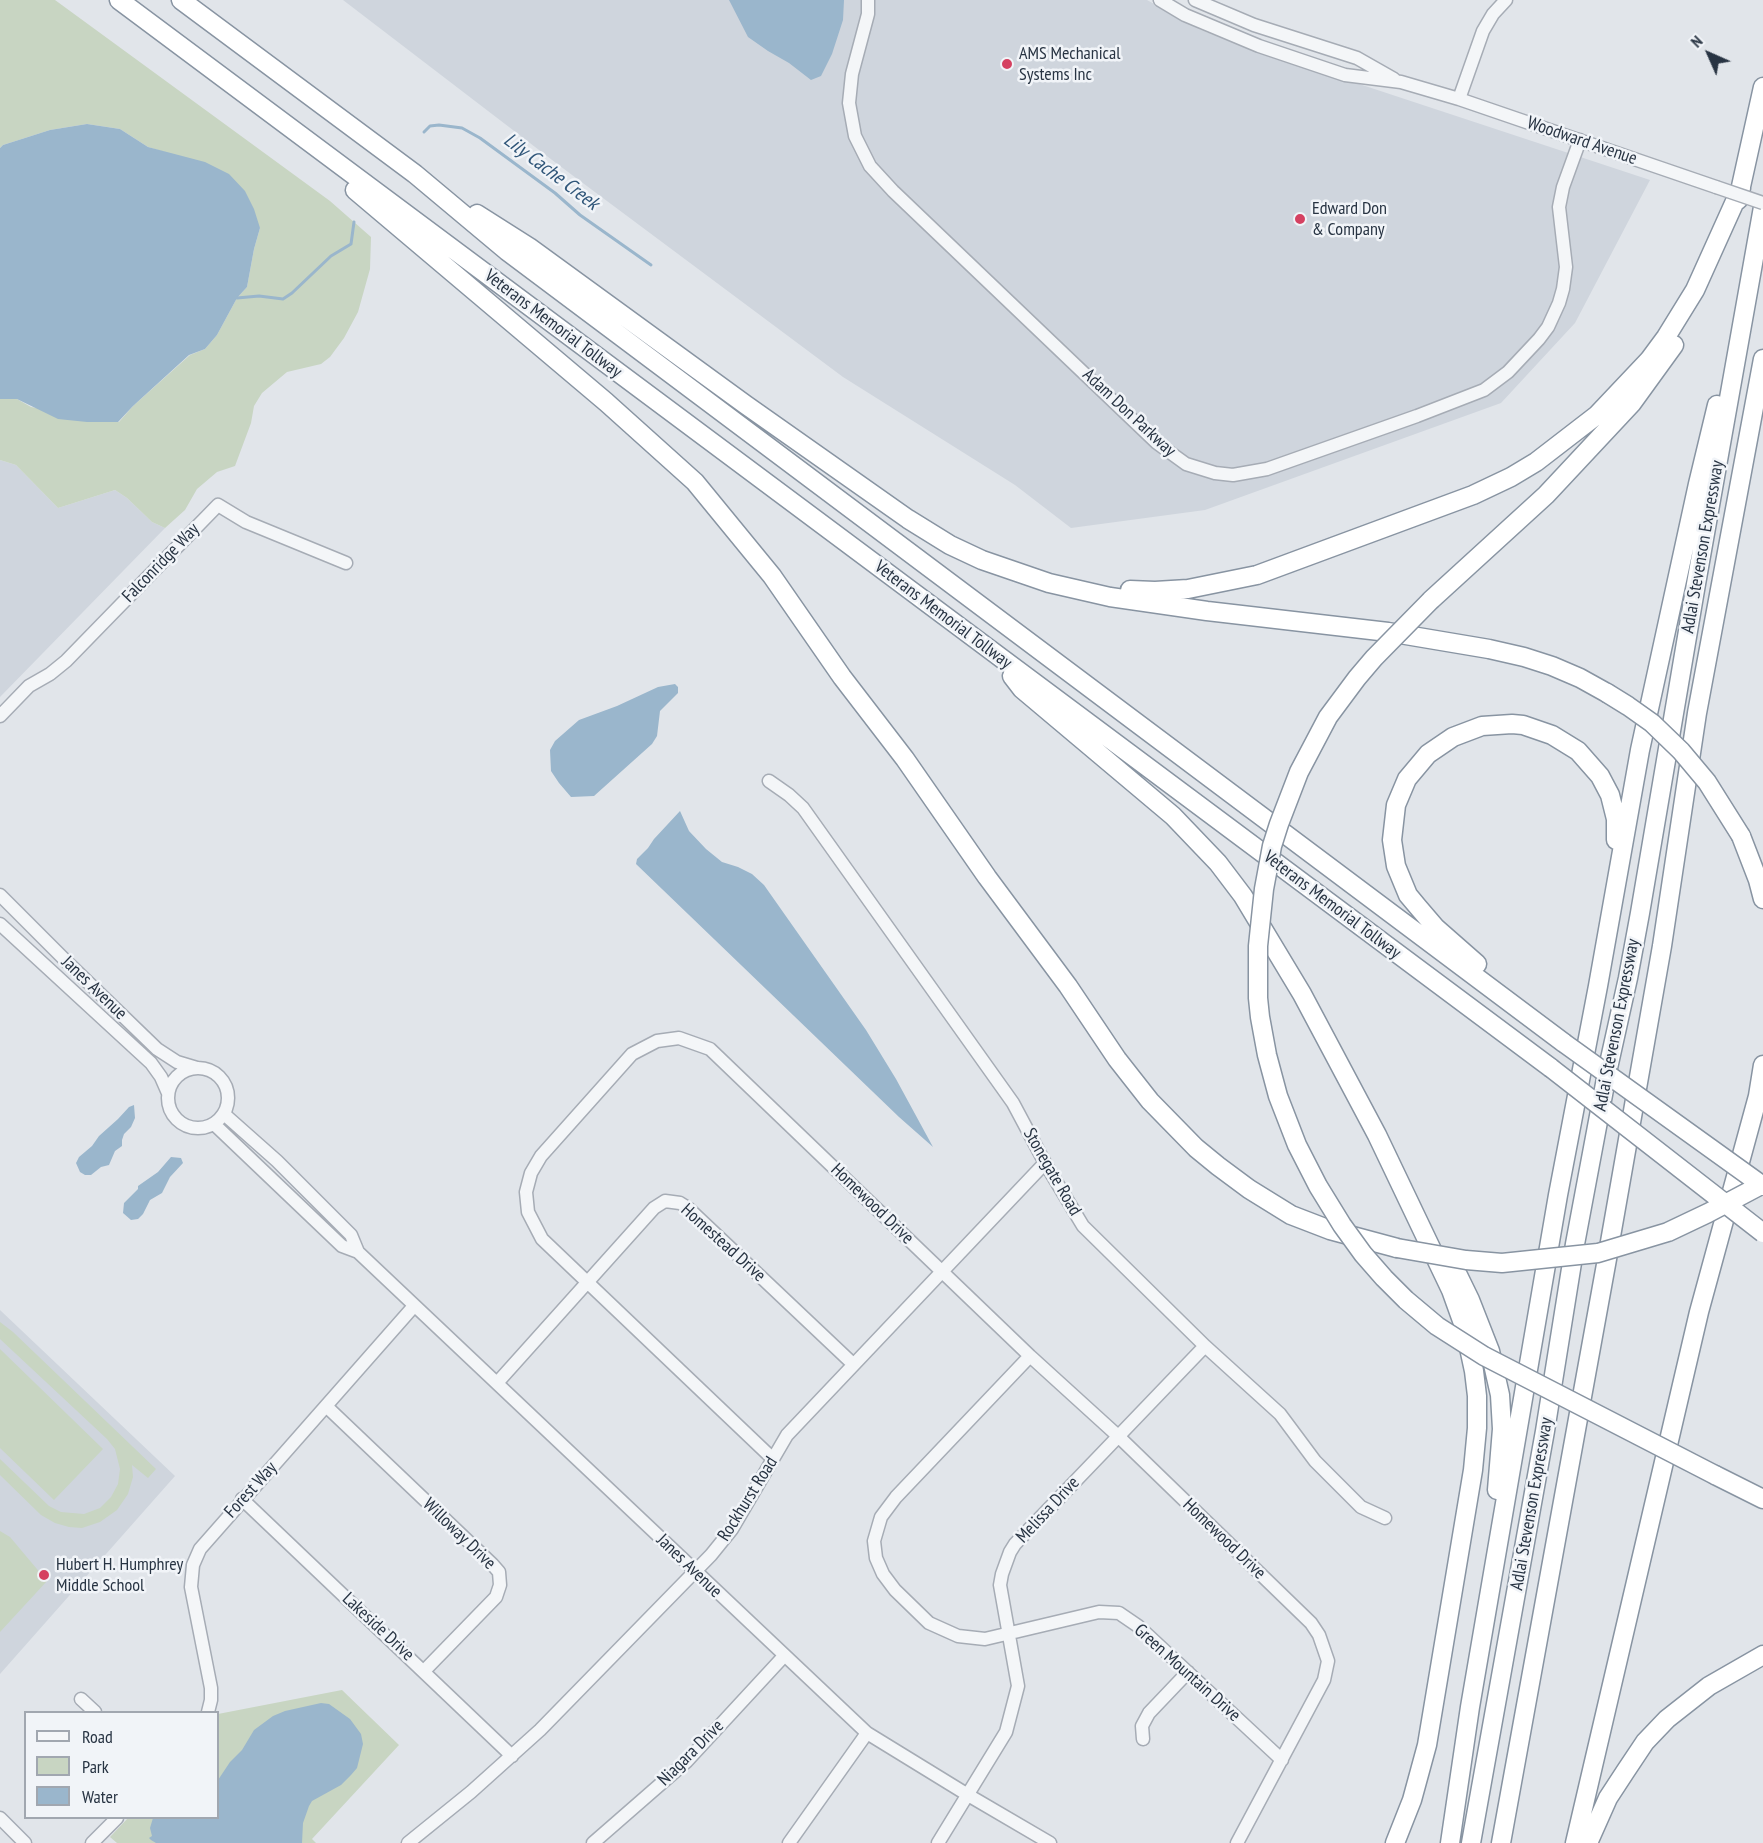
<!DOCTYPE html>
<style>
body{margin:0}
#map{position:relative;width:1763px;height:1843px;overflow:hidden;background:#e1e5ea;font-family:"PT Sans Narrow",sans-serif}
canvas{display:block}
.legend{position:absolute;left:24px;top:1711px;width:195px;height:108px;box-sizing:border-box;background:#f1f4f8;border:2px solid #a1a7b0;margin:0;padding:8px 10px;list-style:none;font-size:18px;color:#283443}
.legend li{display:flex;align-items:center;gap:12px;height:30px}
.legend b{width:30px;border:2px solid #a1a7b0}
.north{position:absolute;left:1679px;top:24px;width:60px;height:60px;-webkit-text-stroke:4px #f1f4f8;paint-order:stroke;rotate:315deg;font-size:16px;font-weight:700;line-height:24px;text-align:center;color:#283443}
.north::after{content:'';display:block;margin:auto;width:21px;height:27px;background:#283443;clip-path:polygon(50% 0,100% 100%,50% 72%,0 100%)}
</style>
<div id="map">
<canvas width="1763" height="1843"></canvas>
<ul class="legend">
<li><b style="height:8px;background:#f4f6f8"></b>Road</li>
<li><b style="height:16px;background:#c8d5c2"></b>Park</li>
<li><b style="height:16px;background:#9ab6cc"></b>Water</li>
</ul>
<div class="north">N</div>
</div>
<script>
const context = document.querySelector('canvas').getContext('2d');
context.lineJoin = 'round';
function fillPath(path, color) {
  context.fillStyle = color;
  context.fill(path, 'evenodd');
}
function poly(rows) {
  const path = new Path2D();
  for (const r of rows) {
    if (r.length === 3) {
      path.moveTo(r[0] + r[2], r[1]);
      path.arc(r[0], r[1], r[2], 0, 2 * Math.PI);
      continue;
    }
    path.moveTo(r[0], r[1]);
    for (let i = 2; i < r.length; i += 2) path.lineTo(r[i], r[i + 1]);
  }
  return path;
}
function trace(path, color, width, dash) {
  context.strokeStyle = color;
  context.lineWidth = width;
  context.lineCap = dash ? 'butt' : 'round';
  context.setLineDash(dash || []);
  context.stroke(path);
}
function label(font, color, halo, rows, align = 'center') {
  context.font = font + ' "PT Sans Narrow",sans-serif';
  context.lineWidth = 5;
  context.setLineDash([]);
  context.textBaseline = 'middle';
  context.strokeStyle = halo;
  context.fillStyle = color;
  for (const [text, x, y, turn = 0] of rows) {
    context.save();
    context.translate(x, y);
    context.rotate((+turn || 0) * Math.PI / 180);
    context.textAlign = isNaN(turn) ? turn : align;
    if (halo) context.strokeText(text, 0, 0);
    context.fillText(text, 0, 0);
    context.restore();
  }
}
const built = poly([
 [343,0,1147,0,1199,29,1226,40,1650,180,1575,323,1501,403,1205,510,1071,528,1015,485,843,377,556,163],
 [0,460,16,465,58,508,115,490,127,498,152,522,165,528,0,697],
 [0,1310,175,1476,0,1674]
]);
const green = poly([
 [0,0,55,0,330,201,371,237,370,269,358,312,344,338,330,357,321,364,287,372,262,393,254,406,251,423,235,466,217,472,197,489,185,510,165,528,152,522,127,498,115,490,58,508,16,465,0,460,0,399,17,399,31,407,119,422,133,406,190,355,205,349,217,335,237,298,247,287,254,249,260,228,174,155,148,147,120,129,87,124,50,130,3,145,0,148],
 [0,1322,13,1332,156,1469,148,1478,132,1465,133,1477,128,1494,117,1510,100,1522,82,1528,69,1527,55,1523,41,1515,0,1475,0,1459,49,1506,61,1512,84,1514,100,1508,111,1497,118,1484,120,1469,115,1449,107,1439,0,1339],
 [0,1349,103,1449,54,1500,0,1448],
 [0,1531,10,1537,47,1581,0,1632],
 [342,1690,399,1745,312,1839,316,1843,117,1843,110,1837,128,1818,218,1818,218,1714]
]);
const water = poly([
 [729,0,844,0,843,20,832,54,821,76,811,80,789,63,768,51,748,37],
 [87,124,120,129,148,147,205,162,229,174,245,191,254,209,260,228,254,249,247,287,237,298,217,335,205,349,189,355,133,406,118,422,87,422,58,419,17,399,0,399,0,148,3,145,50,130],
 [675,684,678,687,678,693,660,711,657,736,652,744,594,796,571,797,559,783,551,771,550,750,555,741,579,720,617,706,658,687],
 [680,811,689,831,706,849,722,862,738,867,752,874,764,885,866,1030,896,1079,933,1147,899,1117,636,864,637,859,648,848,654,839],
 [134,1105,135,1118,131,1127,124,1134,122,1140,122,1146,115,1151,109,1165,101,1167,91,1175,85,1175,80,1172,76,1163,79,1157,92,1146,99,1136,118,1119,129,1107],
 [171,1157,181,1158,183,1163,170,1177,162,1193,150,1200,143,1214,138,1219,131,1220,123,1213,124,1203,138,1189,138,1186,158,1172],
 [321,1703,329,1704,350,1719,361,1734,363,1744,357,1768,351,1775,341,1785,312,1801,309,1806,303,1823,302,1843,156,1843,151,1840,149,1838,152,1836,150,1828,153,1818,218,1818,218,1780,230,1762,242,1750,254,1730,273,1716,285,1711]
]);
const stream = poly([
 [424,132,430,126,439,125,462,128,480,138,555,193,580,215,651,265],
 [237,298,259,296,283,299,292,293,331,256,351,244,354,222]
]);
const minor = poly([
 [868,0,868,14,852,74,849,103,855,136,870,166,893,191,1157,443,1186,464,1215,473,1233,475,1267,469,1417,416,1484,390,1508,372,1539,339,1548,327,1559,303,1563,289,1566,267,1559,207,1563,187,1580,140],
 [1160,0,1185,15,1259,46,1345,75,1401,82,1459,99,1716,187],
 [1195,0,1254,25,1357,58,1394,79],
 [1459,99,1483,31,1493,14,1506,0],
 [0,716,29,686,50,674,66,661,218,505,246,522,346,563],
 [769,781,789,795,803,808,1013,1103,1045,1163,1083,1226,1205,1346,1280,1414,1315,1461,1361,1507,1385,1518],
 [0,895,64,959,157,1049,177,1062,197,1068],
 [0,924,151,1063,161,1077,168,1093],
 [198,1098,30],
 [224,1114,277,1161,351,1235,358,1252],
 [214,1124,342,1246,358,1252,867,1733,968,1795,1050,1843],
 [1030,1356,896,1497,881,1517,874,1541,876,1558,883,1574,895,1590,929,1623,958,1636,985,1639,1099,1612,1119,1613,1138,1626,1282,1760],
 [497,1383,654,1208,665,1201,680,1203,688,1208,853,1364],
 [326,1406,492,1564,499,1572,500,1585,496,1597,424,1671],
 [773,1459,542,1239,528,1212,526,1192,531,1173,541,1156,632,1054,657,1041,679,1038,710,1049,1030,1356,1118,1436,1311,1623,1319,1635,1328,1661,1324,1680,1237,1843],
 [242,1499,512,1756],
 [81,1699,95,1712],
 [208,1712,211,1700,211,1688,191,1587,193,1565,200,1549,414,1306],
 [1143,1739,1142,1726,1149,1713,1188,1672],
 [0,1818,25,1843],
 [92,1843,117,1818],
 [408,1843,471,1792,540,1730,711,1555,732,1529,787,1435,1045,1163],
 [593,1843,687,1761,784,1656],
 [789,1843,867,1733],
 [938,1843,1006,1732,1018,1686,1000,1585,1002,1574,1010,1552,1015,1544,1205,1346]
]);
const highway = poly([
 [119,0,1551,1068],
 [181,0,415,174,507,251,1564,1043],
 [355,190,606,402,695,482,772,576,842,677,905,759,987,877,1068,986,1117,1059,1150,1101,1196,1148,1218,1166,1249,1189,1291,1215,1330,1230,1397,1248],
 [1738,200,1763,87],
 [477,214,529,247,746,405,908,519,950,545,982,560,1049,583,1110,597,1207,611,1388,632,1489,649,1524,657,1552,666,1580,678,1607,693],
 [1130,590,1155,591,1188,589,1257,575,1473,495,1511,477,1536,462,1597,415,1649,360,1666,337,1695,290,1741,188],
 [1431,600,1546,495,1632,403,1674,345],
 [1012,676,1022,689,1173,816,1218,863,1243,896,1302,994,1377,1135,1451,1290,1465,1329,1474,1371,1477,1396,1477,1428,1473,1470,1427,1745,1412,1800,1395,1843],
 [1741,836,1758,880,1763,899],
 [1477,964,1436,928,1418,907,1408,895,1396,866,1392,840,1396,805,1407,779,1428,754,1453,737,1482,726,1512,724,1523,725,1552,735,1578,751,1600,776,1610,795,1616,819,1616,840],
 [1452,1263,1470,1300,1490,1351,1500,1395,1502,1429,1497,1490],
 [1715,1475,1763,1499],
 [1450,1843,1470,1707,1558,1195,1598,986,1640,750,1698,484,1717,405],
 [1471,1843,1545,1431,1575,1244,1608,1068,1628,978,1640,913,1696,584,1763,207],
 [1501,1843,1607,1259,1662,946,1697,713,1763,359],
 [1575,1843,1699,1312,1758,1096,1763,1065],
 [1588,1843,1608,1798,1625,1772,1645,1742,1667,1719,1709,1686,1763,1655]
]);
const minorBridge = poly([
 [1716,187,1763,203]
]);
const highwayBridge = poly([
 [1431,600,1374,658,1357,678,1328,717,1299,772,1279,824,1272,846,1264,889,1258,946,1258,998,1260,1017,1267,1055,1278,1096,1297,1145,1318,1186,1342,1225,1363,1254,1384,1278,1406,1300,1437,1326,1484,1356,1715,1475],
 [1607,693,1628,706,1652,723,1681,751,1707,782,1741,836],
 [1564,1043,1763,1186],
 [1551,1068,1763,1233],
 [1397,1248,1466,1260,1502,1263,1598,1253,1668,1232,1708,1213,1763,1184]
]);
const markers = [
 [1007,64,6,"#d54161"],
 [1300,219,6,"#d54161"],
 [44,1575,6,"#d54161"]
];
const poiNames = [
 ["AMS Mechanical",1019,54],
 ["Systems Inc",1019,75],
 ["Edward Don",1312,209],
 ["& Company",1312,230],
 ["Hubert H. Humphrey",56,1565],
 ["Middle School",56,1586]
];
const streetNames = [
 ["Woodward Avenue",1582,141,19],
 ["Veterans Memorial Tollway",553,324,37],
 ["Adam Don Parkway",1129,413,43],
 ["Adlai Stevenson Expressway",1703,547,-80],
 ["Falconridge Way",161,563,-46],
 ["Veterans Memorial Tollway",943,615,37],
 ["Veterans Memorial Tollway",1332,905,37],
 ["Janes Avenue",94,988,44],
 ["Adlai Stevenson Expressway",1617,1025,-79],
 ["Stonegate Road",1052,1172,60],
 ["Homewood Drive",872,1204,44],
 ["Homestead Drive",723,1243,42],
 ["Forest Way",251,1490,-48],
 ["Rockhurst Road",748,1499,-58],
 ["Adlai Stevenson Expressway",1532,1504,-80],
 ["Melissa Drive",1048,1510,-47],
 ["Willoway Drive",459,1534,44],
 ["Homewood Drive",1224,1539,44],
 ["Janes Avenue",689,1566,44],
 ["Lakeside Drive",378,1627,43],
 ["Green Mountain Drive",1187,1673,42],
 ["Niagara Drive",691,1753,-45]
];
const waterNames = [
 ["Lily Cache Creek",551,172,37]
];
fillPath(built, '#cfd5dd');
fillPath(green, '#c8d5c2');
fillPath(water, '#9ab6cc');
trace(stream, '#9ab6cc', 3);
trace(minor, '#a6acb5', 15);
trace(highway, '#8894a2', 21);
trace(minor, '#f4f6f8', 12);
trace(highway, '#fff', 18);
trace(minorBridge, '#a6acb5', 15, []);
trace(highwayBridge, '#8894a2', 21, []);
trace(minorBridge, '#f4f6f8', 12);
trace(highwayBridge, '#fff', 18);
for (const [x, y, r, color] of markers) {
  const dot = new Path2D();
  dot.arc(x, y, r, 0, 2 * Math.PI);
  context.fillStyle = color;
  context.fill(dot);
  trace(dot, '#f1f4f8', 2);
}
label('18px', '#283443', '#f1f4f8', poiNames, 'left');
label('18px', '#283443', '#f1f4f8', streetNames);
label('italic 20px', '#305679', '#f1f4f8', waterNames);
</script>
